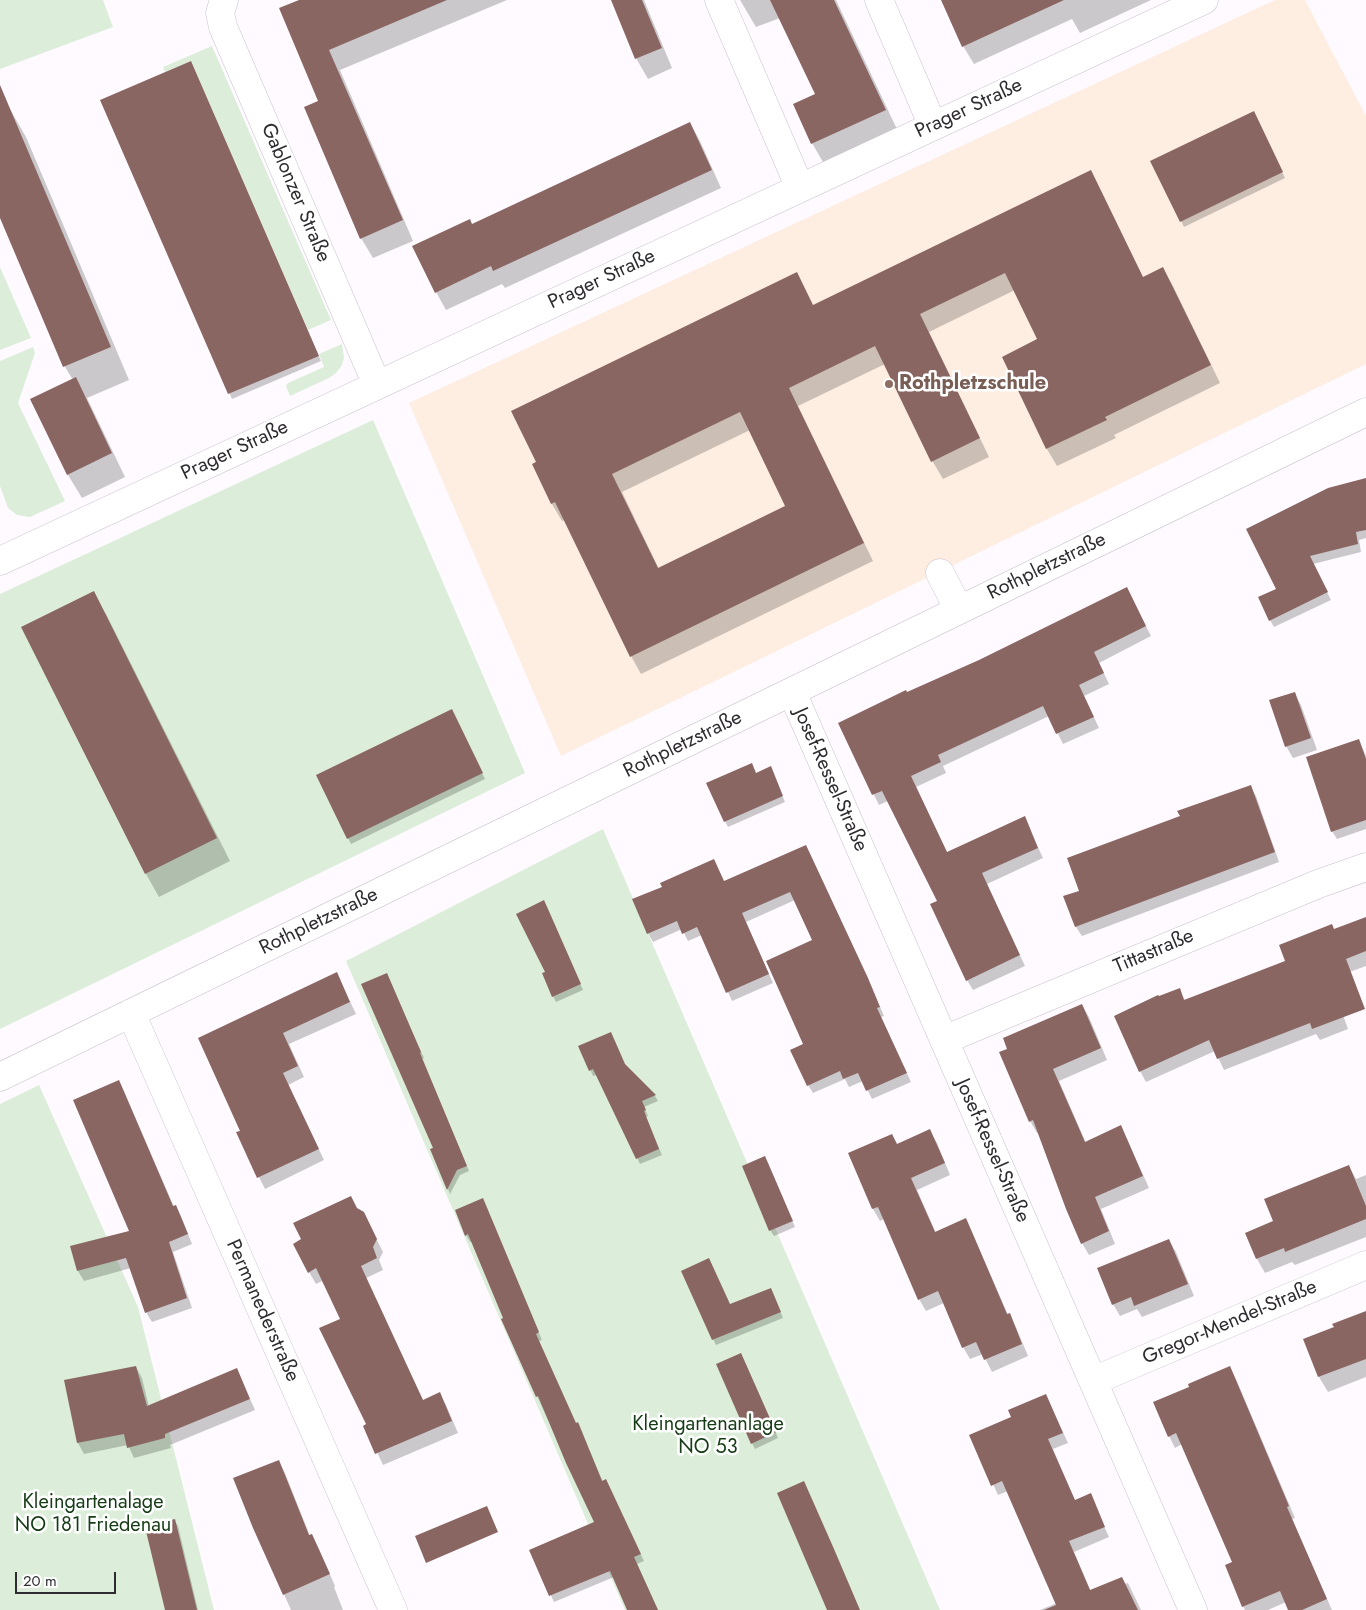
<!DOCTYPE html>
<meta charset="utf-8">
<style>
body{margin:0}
#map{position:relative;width:1366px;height:1610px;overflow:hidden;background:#fefaff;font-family:Jost,sans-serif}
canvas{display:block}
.scale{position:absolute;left:15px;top:1572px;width:101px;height:22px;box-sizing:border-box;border:2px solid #2f2c31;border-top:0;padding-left:6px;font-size:15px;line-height:18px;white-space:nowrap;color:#2f2c31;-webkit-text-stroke:4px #fff;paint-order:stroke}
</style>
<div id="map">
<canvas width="1366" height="1610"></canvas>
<div class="scale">20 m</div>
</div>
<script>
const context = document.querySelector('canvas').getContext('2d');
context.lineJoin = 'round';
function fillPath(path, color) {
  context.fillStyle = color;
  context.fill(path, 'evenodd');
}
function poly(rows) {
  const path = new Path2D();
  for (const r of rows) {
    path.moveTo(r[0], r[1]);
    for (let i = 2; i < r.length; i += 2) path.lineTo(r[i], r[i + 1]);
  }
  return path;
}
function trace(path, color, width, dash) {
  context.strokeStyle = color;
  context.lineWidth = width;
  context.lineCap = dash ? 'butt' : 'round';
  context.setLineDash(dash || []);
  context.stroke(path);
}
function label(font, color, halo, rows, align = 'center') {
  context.font = font + ' Jost,sans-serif';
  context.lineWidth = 5;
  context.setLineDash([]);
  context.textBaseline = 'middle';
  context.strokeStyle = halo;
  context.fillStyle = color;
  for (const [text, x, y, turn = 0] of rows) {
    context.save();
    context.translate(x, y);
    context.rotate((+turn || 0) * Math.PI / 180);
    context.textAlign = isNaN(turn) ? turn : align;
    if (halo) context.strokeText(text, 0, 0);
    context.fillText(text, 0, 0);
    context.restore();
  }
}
const education = poly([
 [1275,0,1305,0,1366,116,1366,364,561,756,409,403]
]);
const green = poly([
 [0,0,103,0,113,27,0,69],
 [212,46,331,320,308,330,191,61,165,72,163,67],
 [0,267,31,338,0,350],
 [342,344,344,358,342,365,336,373,329,378,290,396,286,386,288,383,324,367,319,354],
 [33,347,35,353,18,403,65,501,30,517,17,515,8,508,0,486,0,361],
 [373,420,525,773,0,1029,0,594],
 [603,829,940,1610,625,1610,346,961],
 [39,1085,138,1307,214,1610,0,1610,0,1104]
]);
const shadow = poly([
 [302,0,507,0,340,70,413,241,373,258,361,238,319,102],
 [612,0,644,0,672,68,648,79,636,58],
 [740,0,836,0,904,144,831,176,812,143,817,95,780,18,756,27],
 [942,0,1151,0,1080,33,1072,19,974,64,963,46],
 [191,62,321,361,232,399,102,100],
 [7,104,26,137,129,380,87,398,125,477,82,498,68,475,32,399,73,380,65,367,0,215,0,107],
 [1256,118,1285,178,1184,227,1152,162],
 [690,123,700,141,721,188,505,288,502,284,446,310,436,292,472,225],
 [1090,172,1143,278,1163,269,1173,286,1220,383,1114,435,1116,438,1057,466,1047,449,1003,357,1039,340,1015,290,929,332,989,457,943,479,933,462,885,364,798,406,873,561,641,674,631,656,565,520,562,521,552,504,533,464,814,306],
 [750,430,787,507,659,569,622,492],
 [1366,480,1366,538,1359,540,1361,552,1313,564,1331,600,1274,627,1270,620,1277,590],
 [93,592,107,616,230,861,159,897,146,874,22,628],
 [1132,599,1151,636,1099,663,1109,684,1084,696,1099,728,1063,744,1049,716,943,766,946,773,916,787,947,853,1024,817,1043,858,987,884,1025,966,973,990,967,980,939,901,888,801,879,805,839,724,907,694],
 [1294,693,1301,705,1317,750,1293,758,1286,746],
 [454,716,485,779,351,844,317,776],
 [1359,740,1366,756,1366,829,1337,839,1332,831],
 [773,773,785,802,728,827,725,821,756,774],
 [1250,787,1256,796,1279,862,1082,936,1076,927,1065,897,1080,891,1181,817],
 [806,846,872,988,884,1016,881,1017,911,1082,872,1099,863,1081,849,1087,845,1079,813,1093,808,1085,813,941,795,900,746,922,773,983,732,1001,702,935,688,941,682,929,653,942,648,933,663,888,714,861,724,882],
 [547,907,583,990,556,1002,553,996,547,972],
 [1366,918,1366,966,1330,979,1348,1029,1320,1040,1316,1034,1224,1070,1215,1051,1146,1082,1140,1071,1179,990,1185,1000,1287,962,1335,930],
 [337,974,356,1014,289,1044,304,1077,288,1085,324,1160,265,1189,237,1133,241,1131,199,1039],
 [389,980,424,1058,422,1059,469,1171,460,1175,450,1194,432,1150,434,1149],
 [1082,1005,1089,1017,1107,1060,1059,1081,1086,1143,1120,1127,1127,1139,1149,1188,1101,1209,1115,1244,1089,1255,1082,1243,1039,1132,1037,1133,1030,1121,1001,1053],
 [580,1047,626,1066,655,1096,658,1101,644,1107,648,1116,646,1117,662,1155,640,1164,597,1075,593,1076],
 [119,1081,124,1091,174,1207,175,1206,181,1216,192,1244,173,1252,192,1308,152,1322,146,1312,131,1268,84,1281,78,1271,131,1232],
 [930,1131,937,1143,950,1175,917,1190,936,1233,965,1220,972,1232,1008,1315,1016,1327,1028,1356,992,1372,983,1354,970,1359,963,1347,944,1303,926,1311,919,1299,884,1219,880,1221,873,1209,849,1154,897,1145],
 [768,1163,795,1227,774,1236,770,1230],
 [1349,1167,1356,1179,1366,1175,1366,1237,1295,1265,1292,1262,1265,1273,1257,1259,1246,1233,1275,1222],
 [483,1200,542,1340,539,1341,576,1424,581,1430,603,1482,609,1488,644,1561,637,1564,658,1610,629,1610,614,1577,554,1602,530,1550,595,1522,537,1396,472,1241,470,1242,466,1235],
 [357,1210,363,1213,383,1252,379,1260,383,1270,366,1278,423,1401,439,1394,446,1405,458,1433,383,1465,365,1426,368,1425,342,1320,322,1281,316,1284,309,1272],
 [1169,1240,1176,1252,1194,1296,1142,1317,1137,1309,1120,1316,1113,1304],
 [774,1296,783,1318,716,1345,713,1339,730,1305],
 [1366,1312,1366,1377,1328,1392,1319,1377,1305,1339,1335,1328],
 [744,1360,778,1438,755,1449,752,1443],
 [136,1367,142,1378,149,1407,237,1370,255,1410,170,1445,171,1448,134,1458,128,1445,84,1454,78,1443,66,1381],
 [1230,1367,1236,1379,1295,1518,1292,1519,1332,1610,1290,1610,1286,1602,1268,1610,1245,1610,1243,1606,1234,1562,1182,1444,1175,1448,1169,1436,1190,1387],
 [1046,1395,1068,1443,1053,1449,1075,1501,1090,1495,1109,1537,1074,1552,1091,1592,1128,1583,1141,1610,1040,1610,1057,1603,1008,1491,998,1495,971,1436,1013,1418],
 [279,1462,285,1473,310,1536,311,1535,318,1547,335,1586,334,1587,343,1610,291,1610,254,1527],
 [175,1521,178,1526,198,1610,166,1610]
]);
const building = poly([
 [299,0,447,0,329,50,403,220,360,239,304,107,318,101,279,8],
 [611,0,642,0,662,48,635,59],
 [770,0,834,0,886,110,811,144,793,104,815,94],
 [941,0,1064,0,962,47],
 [191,61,319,356,228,394,100,100],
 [0,85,111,347,63,367,0,218],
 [1254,111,1283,172,1180,222,1150,161],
 [690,122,712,170,493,271,491,266,435,293,412,246,470,219,472,224],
 [1091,170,1143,277,1163,267,1211,365,1105,417,1107,420,1046,449,1002,357,1037,339,1005,273,920,314,980,438,931,462,875,346,789,388,864,543,630,657,555,502,551,504,532,464,536,462,511,411,797,272,813,305],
 [740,412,785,506,658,568,612,474],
 [76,377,112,453,67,475,30,399],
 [1366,478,1366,530,1356,532,1358,544,1310,556,1328,592,1269,621,1258,597,1276,589,1246,529,1328,488],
 [1127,587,1146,626,1094,652,1104,673,1079,685,1094,717,1056,734,1043,706,938,755,941,762,911,776,947,852,1025,816,1038,848,982,873,1020,955,966,981,930,904,937,901,882,791,872,795,838,723,906,690,907,692,979,660],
 [94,591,217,838,145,874,21,627],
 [1295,692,1311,738,1285,747,1269,700],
 [452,709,483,773,347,839,316,775],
 [1359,739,1366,759,1366,820,1331,832,1306,757],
 [752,763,756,773,771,766,783,796,724,822,706,783],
 [1251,785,1275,852,1075,927,1063,896,1079,891,1067,858,1180,816,1177,811],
 [806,845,868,978,880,1007,877,1008,907,1073,866,1091,858,1073,843,1079,840,1071,807,1086,790,1050,803,1044,766,961,812,940,790,892,742,913,769,974,726,993,697,927,682,934,677,921,647,934,632,899,662,887,660,883,714,859,724,881],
 [544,900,581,984,552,997,542,973,545,972,516,914],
 [1366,917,1366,951,1346,959,1365,1009,1312,1029,1310,1023,1217,1059,1209,1040,1139,1072,1114,1016,1158,995,1159,996,1180,988,1184,1000,1285,961,1279,945,1332,924,1334,929],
 [337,972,350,1002,283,1033,298,1066,283,1073,319,1149,257,1178,236,1132,240,1131,198,1038],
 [387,973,421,1052,420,1053,467,1166,457,1170,447,1190,430,1149,433,1148,361,984],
 [1082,1004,1101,1048,1053,1069,1085,1142,1121,1125,1143,1176,1095,1197,1109,1231,1081,1244,1066,1209,1033,1120,1029,1122,999,1052,1007,1049,1003,1038],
 [611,1032,625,1064,656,1095,642,1101,646,1110,644,1111,659,1149,636,1159,593,1069,589,1071,578,1046],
 [119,1080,173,1206,176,1205,188,1234,169,1242,187,1298,145,1313,126,1258,77,1271,70,1246,129,1231,73,1100],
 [930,1129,945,1163,911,1178,935,1232,966,1218,1007,1314,1010,1313,1022,1344,984,1360,976,1342,962,1348,938,1291,918,1300,878,1207,872,1209,848,1153,892,1134,897,1144],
 [765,1156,793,1221,769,1231,742,1166],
 [1349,1165,1366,1206,1366,1219,1285,1252,1284,1248,1256,1259,1245,1233,1273,1221,1264,1199],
 [351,1196,357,1208,364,1212,377,1239,373,1247,377,1258,361,1266,423,1400,440,1392,452,1421,375,1454,363,1426,366,1424,319,1328,340,1319,316,1268,308,1273,293,1244,301,1239,293,1223],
 [483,1198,539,1332,536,1334,576,1423,578,1422,602,1481,606,1479,641,1554,634,1557,658,1610,627,1610,610,1571,549,1596,529,1550,594,1522,566,1463,538,1396,536,1397,501,1319,503,1318,468,1234,465,1236,455,1210],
 [1169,1239,1188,1284,1134,1306,1131,1297,1112,1305,1097,1268],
 [709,1258,730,1304,771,1288,781,1312,712,1340,681,1271],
 [1366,1311,1366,1359,1318,1377,1303,1339,1334,1327,1332,1324],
 [741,1353,776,1432,751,1444,716,1364],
 [136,1366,147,1406,237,1368,250,1399,165,1434,165,1438,127,1448,124,1434,77,1443,64,1380],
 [1230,1366,1289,1506,1287,1507,1327,1599,1302,1610,1288,1610,1280,1591,1242,1607,1225,1565,1232,1562,1176,1433,1168,1437,1153,1402,1189,1387,1188,1384],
 [1046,1394,1063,1433,1048,1439,1075,1500,1091,1493,1105,1527,1069,1541,1090,1590,1122,1577,1138,1610,1044,1610,1056,1605,1002,1481,991,1486,969,1435,1011,1417,1008,1410],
 [279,1460,309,1535,312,1534,330,1574,283,1595,253,1528,233,1478],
 [804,1481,834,1549,860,1610,827,1610,777,1493],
 [487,1506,498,1532,426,1563,415,1536],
 [175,1519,197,1610,165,1610,145,1527]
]);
const minor = poly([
 [224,0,220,13,223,27,377,385],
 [719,0,800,188],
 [879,0,933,126],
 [0,561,1204,0],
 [940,573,959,610],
 [792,692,1193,1610],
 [131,1013,393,1610],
 [944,1040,1318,884,1366,867],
 [0,1077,1366,412],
 [1093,1381,1366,1265]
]);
const markers = [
 [889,384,5,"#8d6e63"]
];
const streetNames = [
 ["Prager Straße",969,109,-25],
 ["Gablonzer Straße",295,193,67],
 ["Prager Straße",602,280,-25],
 ["Prager Straße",235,451,-25],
 ["Rothpletzstraße",1047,567,-26],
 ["Rothpletzstraße",683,745,-26],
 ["Josef-Ressel-Straße",830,780,66],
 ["Rothpletzstraße",319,922,-26],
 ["Tittastraße",1154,952,-23],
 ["Josef-Ressel-Straße",992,1151,66],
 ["Permanederstraße",262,1311,66],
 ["Gregor-Mendel-Straße",1230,1323,-23]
];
const educationNames = [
 ["Rothpletzschule",899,384]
];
const parkNames = [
 ["Kleingartenanlage",708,1425],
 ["NO 53",708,1448],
 ["Kleingartenalage",93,1503],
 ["NO 181 Friedenau",93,1526]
];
fillPath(education, '#feeee2');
fillPath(green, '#dceeda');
fillPath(shadow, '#0003');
fillPath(building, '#8a6662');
trace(minor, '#cac1ce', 29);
trace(minor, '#fff', 28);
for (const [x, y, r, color] of markers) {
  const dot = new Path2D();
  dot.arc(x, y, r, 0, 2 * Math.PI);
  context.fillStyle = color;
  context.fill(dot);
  trace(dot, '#fff', 2);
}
label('20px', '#2f2c31', '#fff', streetNames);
label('bold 20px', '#785e54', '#fff', educationNames, 'left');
label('20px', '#163c16', '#fff', parkNames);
</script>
